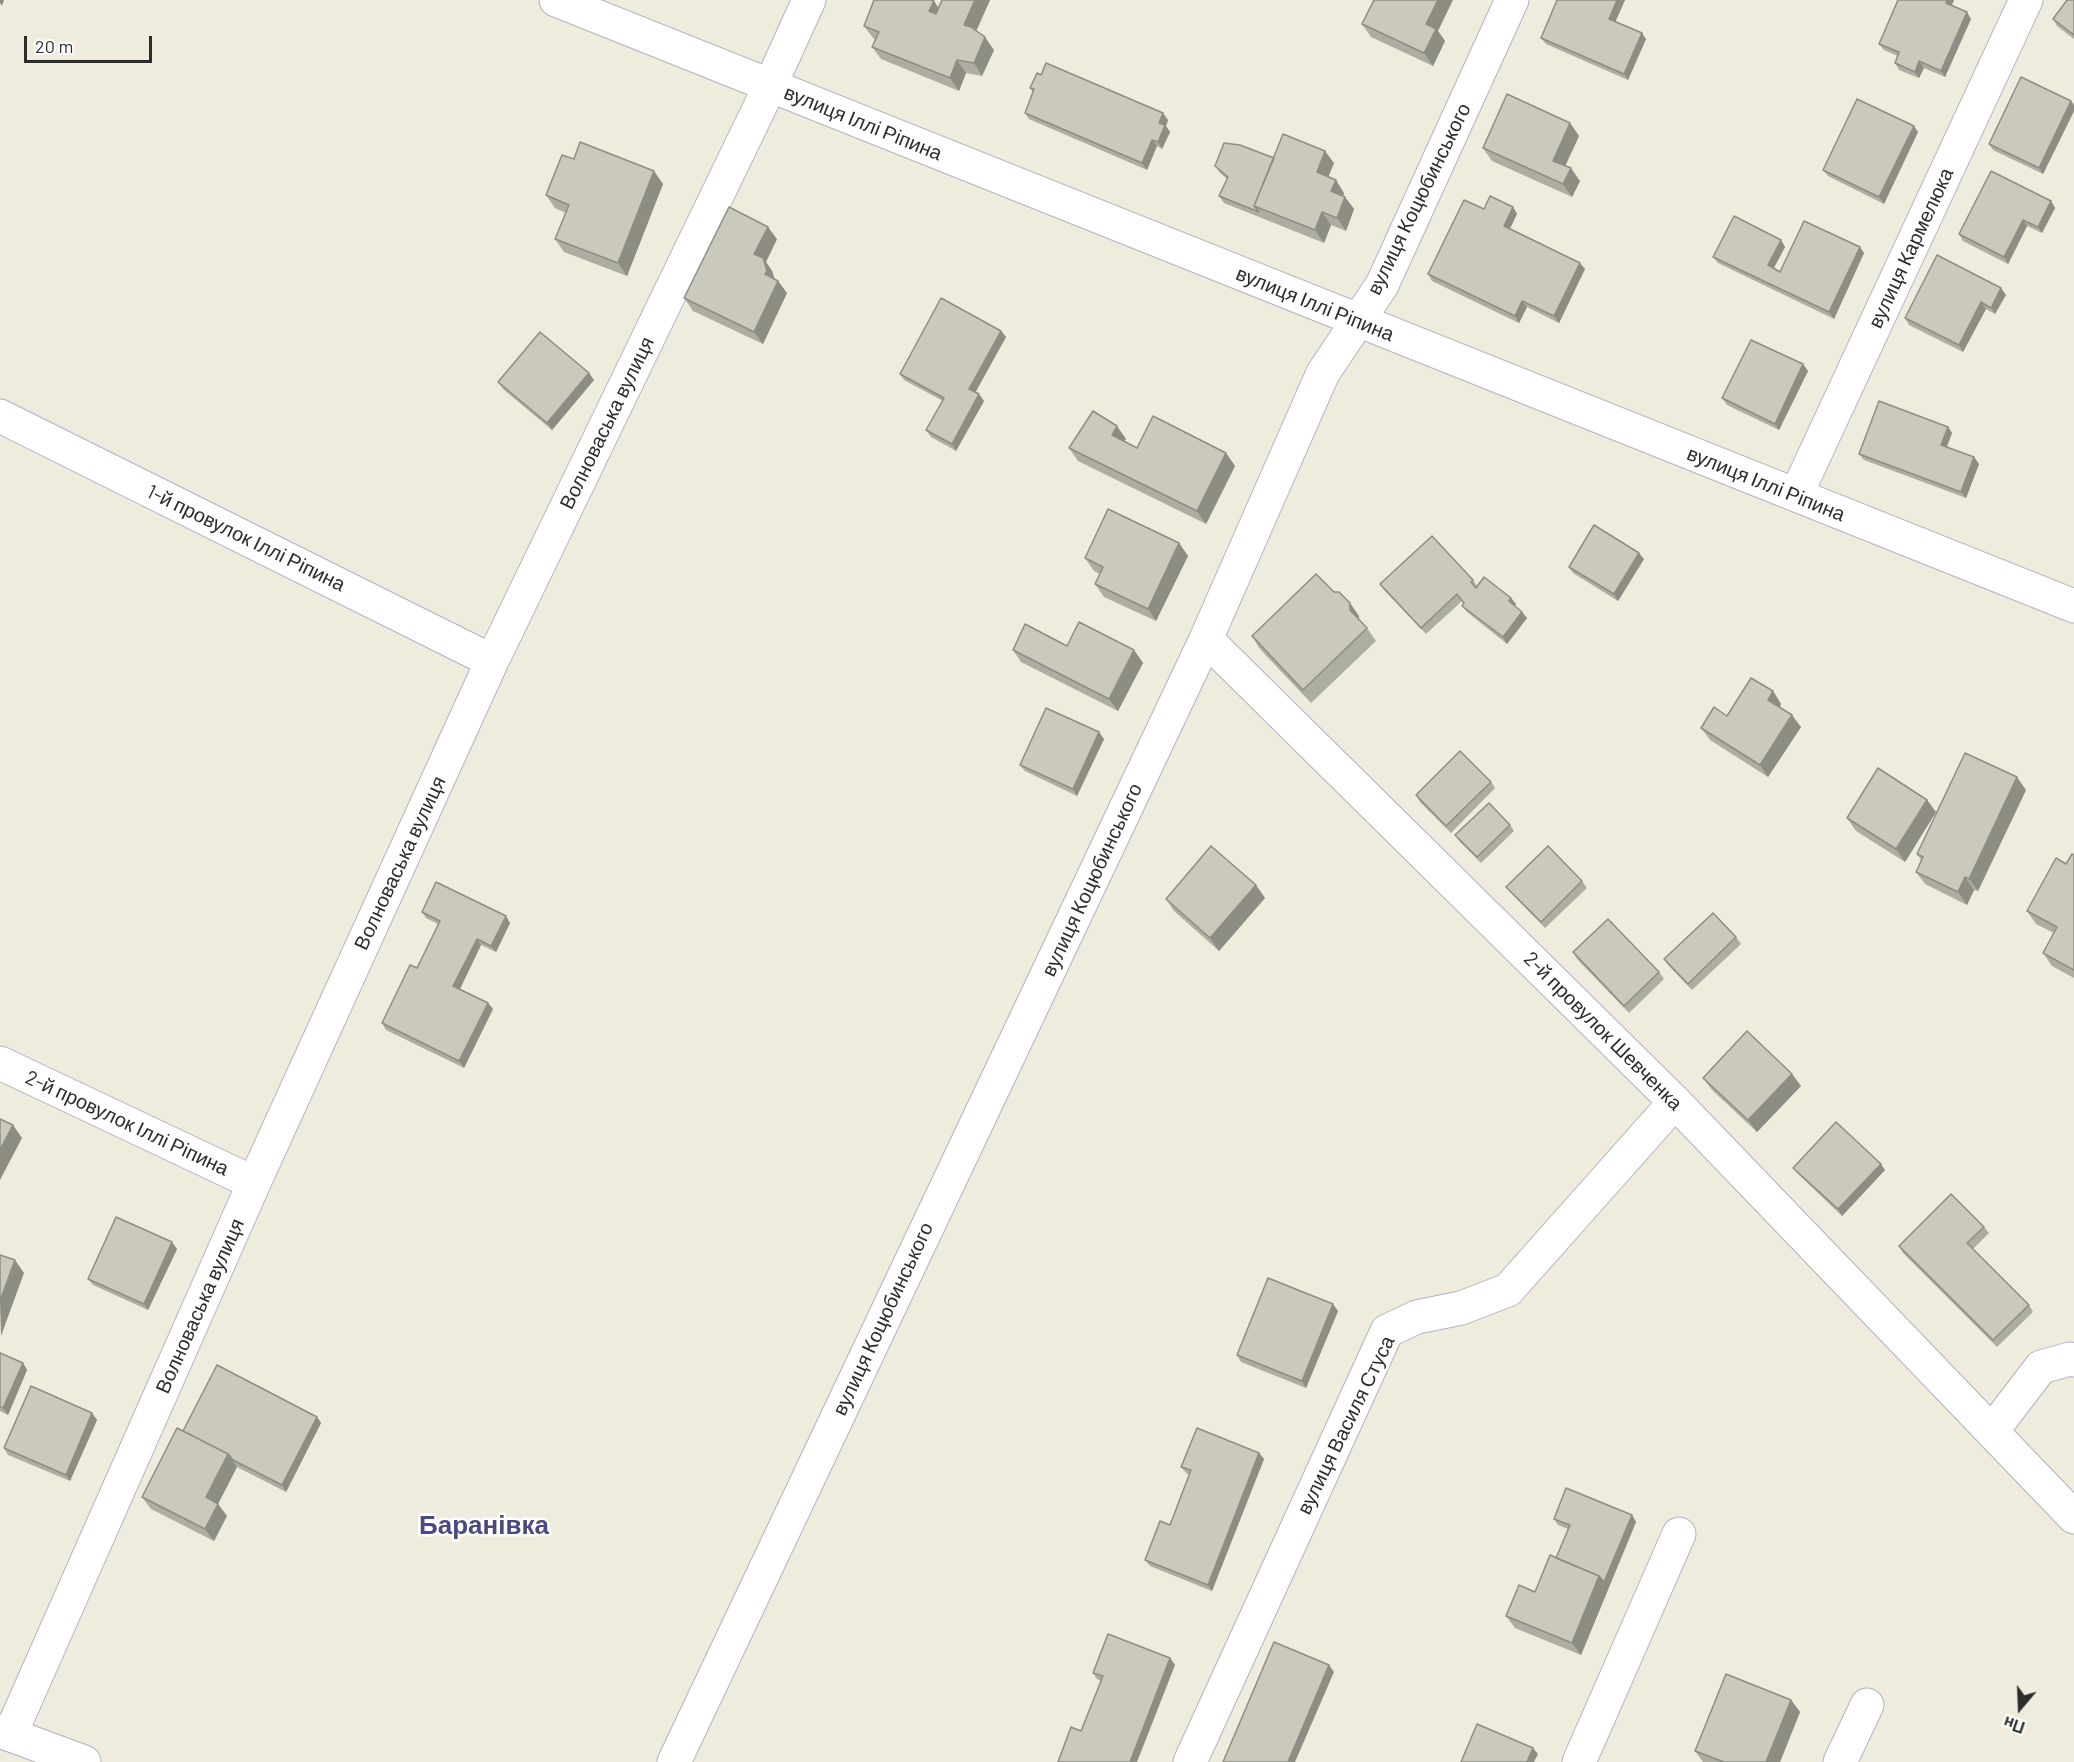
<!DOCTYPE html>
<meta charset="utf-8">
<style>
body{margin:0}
#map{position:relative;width:2074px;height:1762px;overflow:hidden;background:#efecde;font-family:Barlow,sans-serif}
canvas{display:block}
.north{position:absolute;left:1990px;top:1678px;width:60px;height:60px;-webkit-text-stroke:4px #fff;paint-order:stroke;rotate:199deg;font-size:16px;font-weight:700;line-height:24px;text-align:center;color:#2c2c2c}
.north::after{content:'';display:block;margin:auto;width:21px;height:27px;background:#2c2c2c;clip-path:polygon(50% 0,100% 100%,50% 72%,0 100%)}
.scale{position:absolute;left:24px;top:36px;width:128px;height:27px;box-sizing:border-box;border:3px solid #2c2c2c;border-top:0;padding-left:8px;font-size:18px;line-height:21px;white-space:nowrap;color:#2c2c2c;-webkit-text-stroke:4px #fff;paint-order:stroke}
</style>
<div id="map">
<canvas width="2074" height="1762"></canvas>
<div class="north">Пн</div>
<div class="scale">20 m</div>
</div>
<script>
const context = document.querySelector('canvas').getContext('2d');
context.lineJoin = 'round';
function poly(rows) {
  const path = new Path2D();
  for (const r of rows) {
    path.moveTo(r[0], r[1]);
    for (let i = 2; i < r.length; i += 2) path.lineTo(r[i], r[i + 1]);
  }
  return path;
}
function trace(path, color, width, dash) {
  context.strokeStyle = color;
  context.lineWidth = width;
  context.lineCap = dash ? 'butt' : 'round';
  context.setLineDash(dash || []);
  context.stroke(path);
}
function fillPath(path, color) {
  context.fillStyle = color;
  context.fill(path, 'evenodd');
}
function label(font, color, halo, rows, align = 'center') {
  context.font = font + ' Barlow,sans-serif';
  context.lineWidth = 5;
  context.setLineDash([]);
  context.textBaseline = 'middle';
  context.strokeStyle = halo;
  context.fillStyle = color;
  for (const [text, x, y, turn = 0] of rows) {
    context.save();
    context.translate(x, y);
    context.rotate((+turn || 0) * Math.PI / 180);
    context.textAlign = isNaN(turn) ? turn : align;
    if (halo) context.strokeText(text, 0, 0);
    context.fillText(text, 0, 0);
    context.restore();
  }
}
const minor = poly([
 [556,0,2074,606],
 [0,416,492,661],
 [1796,495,2026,0],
 [1206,639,1675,1102,2074,1517],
 [0,1063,254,1183],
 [1992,1431,2041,1367,2070,1359,2074,1360],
 [0,1731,84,1762],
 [10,1735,254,1183,492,661,770,86,809,0],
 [674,1762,1206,639,1323,373,1382,285,1512,0],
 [1190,1762,1387,1331,1417,1317,1461,1308,1508,1290,1675,1102],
 [1579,1762,1679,1534],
 [1840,1762,1867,1705]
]);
const wall = poly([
 [942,0,990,0,976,31,994,50,982,76,966,73,959,91,881,59,872,47,875,40,873,38,864,26,934,1,938,7],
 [1625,0,1615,21,1646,39,1628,80,1546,44,1541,38],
 [1898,0,1954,0,1952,5,1971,19,1945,77,1924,68,1919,78,1899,70,1895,63,1898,56,1884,50,1879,44],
 [2074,0,2074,39,2057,26,2053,19],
 [1362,24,1438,31,1445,41,1433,66,1371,37],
 [1030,88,1168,120,1166,126,1170,132,1162,149,1157,146,1147,170,1029,119,1025,113,1033,92],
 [2071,101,2074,105,2074,111,2043,174,1993,150,1989,144],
 [1570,123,1579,136,1565,166,1580,181,1572,197,1492,161,1483,148],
 [1918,132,1884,204,1828,176,1823,170],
 [1274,158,1334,163,1328,177,1344,193,1343,196,1345,197,1354,209,1346,231,1331,225,1324,243,1224,203,1219,196,1227,179,1220,173,1215,166],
 [574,159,663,184,627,276,564,252,555,239,566,213,555,208,546,195],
 [2051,201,2055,208,2042,233,2027,226,2008,264,1963,241,1959,234],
 [1513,207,1517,214,1510,229,1585,269,1559,323,1527,307,1519,323,1432,281,1428,274,1484,209],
 [777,239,766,262,772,271,774,279,778,281,787,293,763,344,693,311,684,298],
 [1781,240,1785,247,1774,268,1780,272,1864,253,1834,319,1718,263,1713,257],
 [2006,295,1995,314,1986,309,1963,352,1909,325,1905,318],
 [1001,331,1006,337,975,392,984,401,956,451,931,437,926,430,943,401,904,380,900,374],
 [1803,364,1808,371,1779,430,1727,405,1722,398],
 [594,380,552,430,503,389,498,382],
 [1948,427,1952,433,1947,447,1974,457,1979,464,1966,498,1864,460,1859,454],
 [1126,439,1124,441,1137,448,1226,453,1235,466,1206,524,1078,461,1069,448],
 [1179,543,1188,556,1156,621,1104,597,1095,584,1100,574,1094,571,1085,558],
 [1644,559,1618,601,1573,573,1569,567],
 [1473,580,1477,586,1511,598,1516,604,1515,606,1522,612,1527,618,1507,644,1467,612,1462,606,1464,604,1462,601,1426,634,1384,590,1380,584],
 [1334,592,1359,616,1359,619,1367,628,1376,641,1311,703,1260,649,1252,636],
 [1013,650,1134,650,1143,663,1118,711,1021,662],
 [1773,691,1781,704,1780,707,1801,727,1768,777,1710,740,1701,728,1727,716],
 [1104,739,1077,796,1025,771,1020,765],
 [1491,782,1495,788,1451,833,1420,802,1416,795],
 [2026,790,1978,891,1974,890,1967,905,1925,884,1916,872,1921,860,1917,854],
 [1927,800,1936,812,1905,862,1856,831,1847,818],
 [1510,825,1514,831,1481,863,1460,842,1455,835],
 [2074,855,2074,978,2052,966,2043,953,2054,933,2036,924,2027,911],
 [1582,881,1587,888,1545,928,1511,893,1506,887],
 [1265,898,1219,951,1174,911,1166,899],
 [422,912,510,923,496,952,481,945,460,989,488,1003,493,1009,464,1068,386,1030,382,1023,417,968,438,924,426,918],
 [1736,937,1741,944,1692,990,1669,966,1664,959],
 [1573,952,1659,972,1664,979,1629,1013,1577,959],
 [1792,1074,1801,1086,1757,1132,1712,1090,1703,1078],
 [1793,1168,1885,1170,1842,1216,1798,1174],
 [1984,1227,1989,1233,1973,1249,2029,1305,2033,1312,1997,1347,1903,1253,1899,1246],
 [177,1249,148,1310,93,1285,88,1279],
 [1338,1311,1306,1388,1241,1362,1237,1355],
 [0,1353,23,1363,27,1370,8,1415,0,1411],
 [92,1413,97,1420,70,1481,8,1455,4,1448],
 [317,1417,321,1423,286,1492,237,1467,218,1504,227,1516,214,1541,151,1509,142,1497,183,1431],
 [1259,1453,1264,1459,1212,1591,1150,1566,1145,1560,1170,1525,1189,1475,1186,1473,1181,1467],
 [1632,1515,1636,1522,1581,1655,1515,1628,1506,1616,1535,1592,1556,1558,1568,1529,1558,1525,1554,1519],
 [1170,1658,1175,1665,1081,1731,1101,1681,1097,1679,1093,1673],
 [1791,1700,1800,1712,1780,1762,1703,1762,1695,1751]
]);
const shadedWall = poly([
 [0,0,4,0,2,6,0,3],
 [975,0,990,0,973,38,964,25],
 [1438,0,1453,0,1438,31,1445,41,1433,66,1424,53,1426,24],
 [1617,0,1625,0,1614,25,1609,19],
 [1947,0,1954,0,1950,9,1946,3],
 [934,1,942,14,938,24,929,11],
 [1967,12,1971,19,1945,77,1941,71],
 [1642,33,1646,39,1628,80,1624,74],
 [985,37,994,50,982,76,974,63],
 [957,60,966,73,959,91,950,78],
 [1919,61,1924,68,1919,78,1915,72],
 [2071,101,2074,105,2074,111,2043,174,2039,168],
 [1163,113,1168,120,1166,126,1170,132,1162,149,1158,142,1159,123],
 [1570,123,1579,136,1562,173,1553,161],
 [1914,126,1918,132,1884,204,1879,197],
 [1152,140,1157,146,1147,170,1142,163],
 [1325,151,1334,163,1325,185,1317,172],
 [1571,168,1580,181,1572,197,1563,184],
 [654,171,663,184,627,276,618,263],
 [1336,180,1344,193,1340,204,1331,191],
 [1345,197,1354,209,1346,231,1337,218],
 [2051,201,2055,208,2042,233,2038,227],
 [1513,207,1517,214,1508,232,1504,226],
 [1322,212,1331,225,1324,243,1315,230],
 [2023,220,2027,226,2008,264,2004,257],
 [768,227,777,239,766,262,772,271,776,283,765,274,754,254],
 [1781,240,1785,247,1772,271,1768,265],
 [1860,247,1864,253,1834,319,1829,312],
 [1580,263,1585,269,1559,323,1554,316],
 [778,281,787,293,763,344,754,332],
 [2001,288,2006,295,1995,314,1991,308],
 [1522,301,1527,307,1519,323,1515,316],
 [1981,302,1986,309,1963,352,1959,345],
 [1001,331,1006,337,974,395,969,389],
 [1803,364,1808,371,1779,430,1775,424],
 [589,373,594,380,552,430,547,423],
 [979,394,984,401,956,451,952,444],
 [1117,426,1126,439,1120,447,1112,435],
 [1948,427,1952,433,1945,451,1941,445],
 [1226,453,1235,466,1206,524,1197,511],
 [1974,457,1979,464,1966,498,1961,492],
 [1179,543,1188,556,1156,621,1148,609],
 [1639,553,1644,559,1618,601,1614,594],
 [1511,598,1516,604,1513,607,1509,601],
 [1350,603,1359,616,1359,623,1350,610],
 [1522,612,1527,618,1507,644,1503,637],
 [1134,650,1143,663,1118,711,1109,699],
 [1773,691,1781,704,1777,712,1768,700],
 [1792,715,1801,727,1768,777,1760,765],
 [1099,732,1104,739,1077,796,1073,789],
 [2017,777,2026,790,1978,891,1969,879],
 [1927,800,1936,812,1905,862,1896,849],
 [1965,877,1974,890,1967,905,1958,892],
 [1256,885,1265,898,1219,951,1210,938],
 [506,916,510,923,496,952,491,946],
 [477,939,481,945,458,993,453,986],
 [488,1003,493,1009,464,1068,459,1061],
 [1792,1074,1801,1086,1757,1132,1748,1120],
 [13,1125,22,1138,0,1180,0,1150],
 [1881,1164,1885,1170,1842,1216,1838,1209],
 [172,1242,177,1249,148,1310,144,1304],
 [15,1260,24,1273,1,1336,0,1301],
 [1333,1304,1338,1311,1306,1388,1302,1381],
 [23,1363,27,1370,8,1415,3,1408],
 [92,1413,97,1420,70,1481,66,1475],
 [317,1417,321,1423,286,1492,282,1485],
 [1259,1453,1264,1459,1212,1591,1208,1585],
 [228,1454,237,1467,218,1504,227,1516,214,1541,205,1529,206,1497],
 [1632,1515,1636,1522,1581,1655,1572,1643,1599,1576],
 [1170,1658,1175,1665,1137,1762,1130,1762],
 [1329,1665,1334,1672,1295,1762,1288,1762],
 [1791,1700,1800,1712,1780,1762,1766,1762],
 [1533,1748,1538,1754,1534,1762,1527,1762]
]);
const building = poly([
 [874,0,931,0,934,1,929,11,936,14,942,0,975,0,964,25,971,27,985,37,974,63,957,60,950,78,872,47,879,32,864,26,874,0],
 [1374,0,1438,0,1426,24,1436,29,1424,53,1362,24,1374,0],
 [1557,0,1617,0,1609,19,1642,33,1624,74,1541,38,1557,0],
 [1898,0,1947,0,1946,3,1967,12,1941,71,1919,61,1915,72,1895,63,1899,52,1879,44,1898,0],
 [2067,0,2074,0,2074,35,2053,19,2067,0],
 [1046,63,1163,113,1159,123,1165,125,1158,142,1152,140,1142,163,1025,113,1034,89,1030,88,1037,73,1041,75,1046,63],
 [2021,77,2071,101,2039,168,1989,144,2021,77],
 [1507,94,1570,123,1553,161,1571,168,1563,184,1483,148,1507,94],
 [1857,99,1914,126,1879,197,1823,170,1857,99],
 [1283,134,1325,151,1317,172,1336,180,1331,191,1345,197,1337,218,1322,212,1315,230,1254,206,1283,134],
 [580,142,654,171,618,263,555,239,569,205,546,195,562,155,574,159,580,142],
 [1224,143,1240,145,1274,158,1254,206,1259,212,1219,196,1228,177,1215,166,1224,143],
 [1991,171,2051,201,2038,227,2023,220,2004,257,1959,234,1991,171],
 [1490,196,1513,207,1504,226,1580,263,1554,316,1522,301,1515,316,1428,274,1464,200,1484,209,1490,196],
 [729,207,768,227,754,254,763,258,767,271,765,274,778,281,754,332,684,298,729,207],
 [1734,216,1781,240,1768,265,1780,272,1804,221,1860,247,1829,312,1713,257,1734,216],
 [1937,255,2001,288,1991,308,1981,302,1959,345,1905,318,1937,255],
 [941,298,1001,331,969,389,979,394,952,444,926,430,944,398,900,374,941,298],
 [540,332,589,373,547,423,498,382,540,332],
 [1751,340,1803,364,1775,424,1722,398,1751,340],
 [1879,401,1948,427,1941,445,1974,457,1961,492,1859,454,1879,401],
 [1093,411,1117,426,1112,435,1137,448,1153,416,1226,453,1197,511,1069,448,1093,411],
 [1108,509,1179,543,1148,609,1095,584,1103,567,1085,558,1108,509],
 [1594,525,1639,553,1614,594,1569,567,1594,525],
 [1432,536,1473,580,1471,582,1476,588,1484,577,1511,598,1509,601,1522,612,1503,637,1462,606,1464,603,1457,594,1421,628,1380,584,1432,536],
 [1316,574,1334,592,1339,592,1350,603,1350,610,1367,628,1303,690,1252,636,1316,574],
 [1079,622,1134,650,1109,699,1013,650,1025,624,1067,646,1079,622],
 [1751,678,1773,691,1768,700,1792,715,1760,765,1701,728,1714,707,1727,716,1751,678],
 [1046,708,1099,732,1073,789,1020,765,1046,708],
 [1460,751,1491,782,1446,826,1416,795,1460,751],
 [1965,753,2017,777,1969,879,1965,877,1958,892,1916,872,1923,857,1917,854,1965,753],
 [1878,768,1927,800,1896,849,1847,818,1878,768],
 [1489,803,1510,825,1477,857,1455,835,1489,803],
 [1211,846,1256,885,1210,938,1166,899,1211,846],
 [1548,846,1582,881,1541,922,1506,887,1548,846],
 [2072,854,2074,855,2074,970,2043,953,2057,927,2027,911,2056,858,2066,864,2072,854],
 [436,882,506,916,491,946,477,939,453,986,488,1003,459,1061,382,1023,410,965,417,968,440,921,422,912,436,882],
 [1713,913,1736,937,1688,984,1664,959,1713,913],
 [1608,919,1659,972,1624,1006,1573,952,1608,919],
 [1747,1031,1792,1074,1748,1120,1703,1078,1747,1031],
 [0,1119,13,1125,0,1150,0,1119],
 [1836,1122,1881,1164,1838,1209,1793,1168,1836,1122],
 [1951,1194,1984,1227,1967,1243,2029,1305,1993,1340,1899,1246,1951,1194],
 [116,1217,172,1242,144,1304,88,1279,116,1217],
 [0,1255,15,1260,0,1301,0,1255],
 [1268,1278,1333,1304,1302,1381,1237,1355,1268,1278],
 [0,1353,23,1363,3,1408,0,1407,0,1353],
 [217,1365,317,1417,282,1485,233,1460,228,1454,183,1431,217,1365],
 [31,1386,92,1413,66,1475,4,1448,31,1386],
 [177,1428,228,1454,206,1497,218,1504,205,1529,142,1497,177,1428],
 [1197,1428,1259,1453,1208,1585,1145,1560,1160,1521,1170,1525,1191,1470,1181,1467,1197,1428],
 [1566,1488,1632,1515,1604,1582,1599,1576,1556,1558,1570,1525,1554,1519,1566,1488],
 [1550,1555,1599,1576,1572,1643,1506,1616,1519,1585,1535,1592,1550,1555],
 [1108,1634,1170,1658,1130,1762,1058,1762,1071,1727,1081,1731,1103,1676,1093,1673,1108,1634],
 [1274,1642,1329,1665,1288,1762,1223,1762,1274,1642],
 [1726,1674,1791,1700,1766,1762,1724,1762,1695,1751,1726,1674],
 [1477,1724,1533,1748,1527,1762,1461,1762,1477,1724]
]);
const streetNames = [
 ["вулиця Іллі Ріпина",863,123,22],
 ["вулиця Коцюбинського",1419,199,-64],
 ["вулиця Кармелюка",1911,248,-65],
 ["вулиця Іллі Ріпина",1315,304,22],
 ["Волноваська вулиця",607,423,-64],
 ["вулиця Іллі Ріпина",1766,484,22],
 ["1-й провулок Іллі Ріпина",246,538,26],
 ["Волноваська вулиця",400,863,-65],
 ["вулиця Коцюбинського",1092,880,-65],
 ["2-й провулок Шевченка",1603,1031,45],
 ["2-й провулок Іллі Ріпина",127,1123,25],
 ["Волноваська вулиця",200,1306,-66],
 ["вулиця Коцюбинського",883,1319,-65],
 ["вулиця Василя Стуса",1346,1425,-64]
];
const districtNames = [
 ["Баранівка",484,1525]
];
trace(minor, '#b2b1c1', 35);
trace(minor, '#fff', 33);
fillPath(wall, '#aeada2');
fillPath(shadedWall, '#8d8d84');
fillPath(building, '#cac9bc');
trace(building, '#8d8d84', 1.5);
label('20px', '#2c2c2c', '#fff', streetNames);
label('bold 26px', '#4c4882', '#fff', districtNames);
</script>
